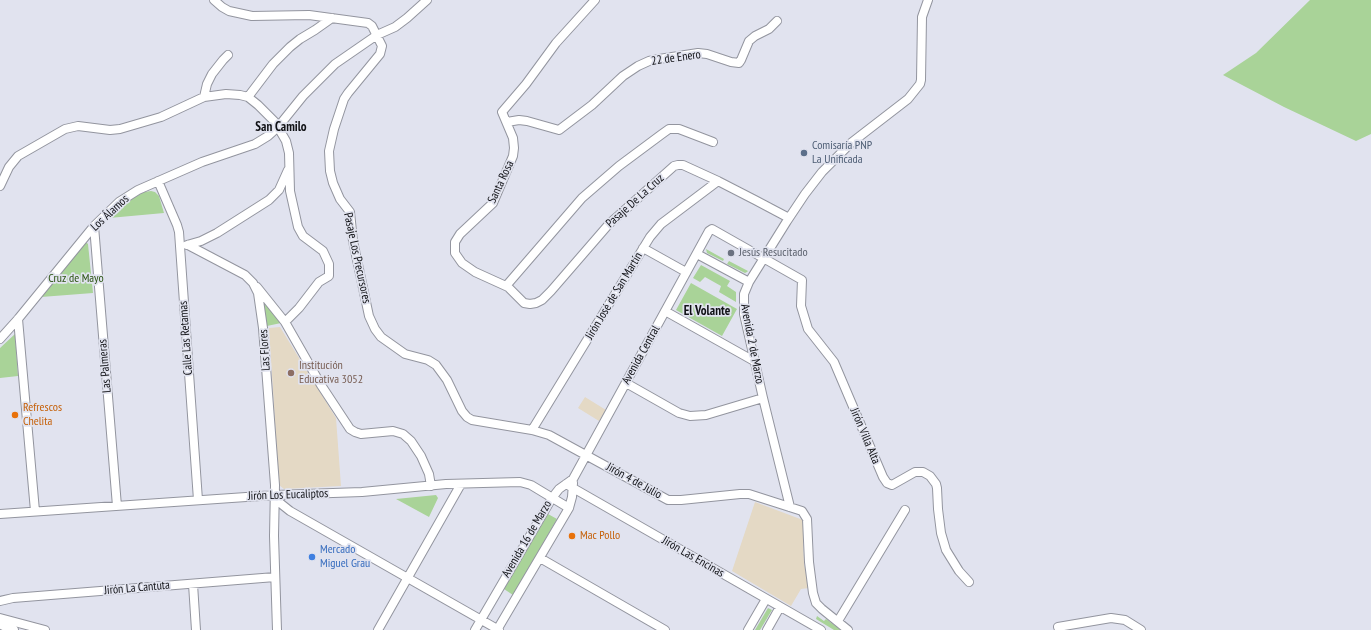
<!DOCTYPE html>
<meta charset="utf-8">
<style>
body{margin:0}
canvas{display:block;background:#e1e3ef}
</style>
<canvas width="1371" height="630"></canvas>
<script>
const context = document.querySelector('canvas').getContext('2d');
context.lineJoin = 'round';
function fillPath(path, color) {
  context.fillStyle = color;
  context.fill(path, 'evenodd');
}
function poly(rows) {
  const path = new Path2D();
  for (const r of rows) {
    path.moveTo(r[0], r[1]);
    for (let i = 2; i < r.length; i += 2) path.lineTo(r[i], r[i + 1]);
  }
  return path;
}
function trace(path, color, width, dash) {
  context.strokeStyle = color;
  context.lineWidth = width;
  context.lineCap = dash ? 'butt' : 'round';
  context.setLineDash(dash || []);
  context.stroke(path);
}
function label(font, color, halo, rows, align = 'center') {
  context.font = font + ' "PT Sans Narrow",sans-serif';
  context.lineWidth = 3.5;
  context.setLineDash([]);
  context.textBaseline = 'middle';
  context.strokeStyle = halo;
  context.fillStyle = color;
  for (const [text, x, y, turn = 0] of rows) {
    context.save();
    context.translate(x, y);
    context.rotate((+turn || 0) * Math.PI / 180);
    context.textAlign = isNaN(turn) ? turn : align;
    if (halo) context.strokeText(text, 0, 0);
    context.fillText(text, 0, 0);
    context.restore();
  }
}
const education = poly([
 [280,327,336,418,341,486,284,489,279,485,269,328],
 [585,397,606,410,599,421,578,408],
 [755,502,803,520,803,540,804,564,809,588,801,589,791,606,732,571]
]);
const green = poly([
 [1310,0,1371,0,1371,134,1356,141,1284,107,1223,75,1256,53],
 [151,191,155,192,159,196,164,213,109,218,130,200,144,192],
 [84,243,87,243,88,244,93,293,41,297],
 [706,249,724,259,723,261,707,253],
 [729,261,748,271,747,272,745,273,727,264],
 [701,265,730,281,727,286,736,292,736,302,719,292,721,286,705,277,700,282,693,278],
 [691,283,737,309,722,336,676,310],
 [262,301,264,301,281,323,267,326],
 [15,334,18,376,0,378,0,348],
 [436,495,438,498,429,517,396,499],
 [548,514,557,519,513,595,504,589],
 [768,608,772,610,760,630,755,630],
 [817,616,824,621,826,619,841,630,834,630,816,619]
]);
const minor = poly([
 [214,0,222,7,229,11,252,16,309,15,368,23,372,26,382,46,380,54,348,93,344,99,334,129,329,151,330,171,333,183,340,199,350,212,353,241,369,316,375,329,381,337,405,354,428,360,436,365,447,380,462,411,467,417,472,420,532,430,549,435,668,500,681,500,740,494,749,494,802,511,807,519,809,562,813,593,816,603,822,609,848,630],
 [595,0,556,43,526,84,502,112,513,138,514,148,513,156,493,203,460,234,455,242,455,253,462,263,475,272,508,287,524,303,530,304,536,303,542,300,551,291,609,224,674,166,678,165,683,165,718,181,755,200,789,218],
 [204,97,207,84,212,74,223,60,228,55],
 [248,97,273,64,290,47,300,39,315,30,332,18],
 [507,122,519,120,527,121,559,130,592,105,623,76,638,66,649,61,659,59,698,53,707,54,731,62,739,63,741,60,749,41,755,36,769,29,777,21],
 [158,181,177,225,179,232,198,500],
 [0,186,9,167,18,156,65,129,78,126,110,130,120,129,161,117,204,97,226,94,240,95,248,97,258,105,275,122,286,141,289,153,290,191,298,227,303,236,323,251,329,264,329,276,319,282,299,308,285,322],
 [94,226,117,506],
 [187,245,201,241,217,233,269,200,279,190,288,170],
 [188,245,245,275,253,283,258,293,263,328,275,485,274,536,277,630],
 [643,248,686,272],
 [697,254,749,282],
 [506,286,582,198,619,166,662,134,669,129,679,129,713,142],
 [257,287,285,322,321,385,350,429,355,432,361,434,393,431,403,434,411,441,421,456,429,474,431,486],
 [665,311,754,361],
 [18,319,35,511],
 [0,339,18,319,94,226,119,202,138,190,202,162,255,144,268,136,278,127,303,96,335,64,377,35,395,27,407,18,427,0],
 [626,383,679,413,690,416,706,415,763,398],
 [532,430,650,237,661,224,718,181],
 [566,484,821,630],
 [275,495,280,503,290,511,499,630],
 [790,507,763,398,744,314,744,294,749,282,787,221,805,194,822,172,851,143,908,99,920,84,921,80,922,17,928,0],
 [0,514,275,495,362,492,446,484,520,482,531,485,569,508],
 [540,558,665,630],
 [193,584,196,630],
 [0,601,13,598,275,577],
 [0,618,45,630],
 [838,621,905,510],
 [1058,627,1111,618,1125,620,1141,630],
 [378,630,461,484],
 [475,630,552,498,559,489,573,479,709,231,712,229,802,280,801,306,808,329,834,362,883,477,887,483,892,485,915,472,923,472,930,476,936,484,937,488,938,509,941,533,946,550,959,571,969,582],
 [497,630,569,508,572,497,573,483],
 [748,630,766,599],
 [767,630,780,607]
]);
const tertiary = poly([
 [0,623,13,630]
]);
const markers = [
 [804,153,4,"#5c6f8a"],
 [731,253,4,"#6b7280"],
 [291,373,4,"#8d6e63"],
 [15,415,4,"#e8710a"],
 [572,536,4,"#e8710a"],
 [312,557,4,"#3f7fe0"]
];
const streetNames = [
 ["22 de Enero",676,58,-8],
 ["Santa Rosa",501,182,-65],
 ["Pasaje De La Cruz",635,201,-42],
 ["Los Álamos",110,213,-43],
 ["Pasaje Los Precursores",357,258,78],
 ["Jirón José de San Martín",614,296,-59],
 ["Calle Las Retamas",186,338,-94],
 ["Avenida 2 de Marzo",752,344,79],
 ["Las Flores",265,350,-94],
 ["Avenida Central",641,355,-61],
 ["Las Palmeras",105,366,-95],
 ["Jirón Villa Alta",865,436,67],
 ["Jirón 4 de Julio",634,481,29],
 ["Jirón Los Eucaliptos",288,495,-2],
 ["Avenida 16 de Marzo",527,539,-60],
 ["Jirón Las Encinas",693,557,30],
 ["Jirón La Cantuta",137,588,-5]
];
const serviceNames = [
 ["Comisaría PNP",812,146],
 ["La Unificada",812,160]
];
const worshipNames = [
 ["Jesús Resucitado",739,253]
];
const parkNames = [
 ["Cruz de Mayo",76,279]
];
const educationNames = [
 ["Institución",299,366],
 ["Educativa 3052",299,380]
];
const foodNames = [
 ["Refrescos",23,408],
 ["Chelita",23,422],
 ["Mac Pollo",580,536]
];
const shopNames = [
 ["Mercado",320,550],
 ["Miguel Grau",320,564]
];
const neighbourhoodNames = [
 ["San Camilo",281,127],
 ["El Volante",707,311]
];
fillPath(education, '#e4d9c5');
fillPath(green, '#a9d398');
trace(minor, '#93959f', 10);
trace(tertiary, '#93959f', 12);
trace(minor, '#fff', 8);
trace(tertiary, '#fff', 10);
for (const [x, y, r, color] of markers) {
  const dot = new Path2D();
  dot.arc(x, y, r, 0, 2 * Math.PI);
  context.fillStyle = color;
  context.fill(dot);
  trace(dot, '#e1e3ef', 1.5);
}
label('12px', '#101115', '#e1e3ef', streetNames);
label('12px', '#4e5e75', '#e1e3ef', serviceNames, 'left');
label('12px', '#5b616d', '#e1e3ef', worshipNames, 'left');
label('12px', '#28520e', '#e1e3ef', parkNames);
label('12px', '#785e54', '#e1e3ef', educationNames, 'left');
label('12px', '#c56008', '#e1e3ef', foodNames, 'left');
label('12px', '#366cbe', '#e1e3ef', shopNames, 'left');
label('bold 13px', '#101115', '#e1e3ef', neighbourhoodNames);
</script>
